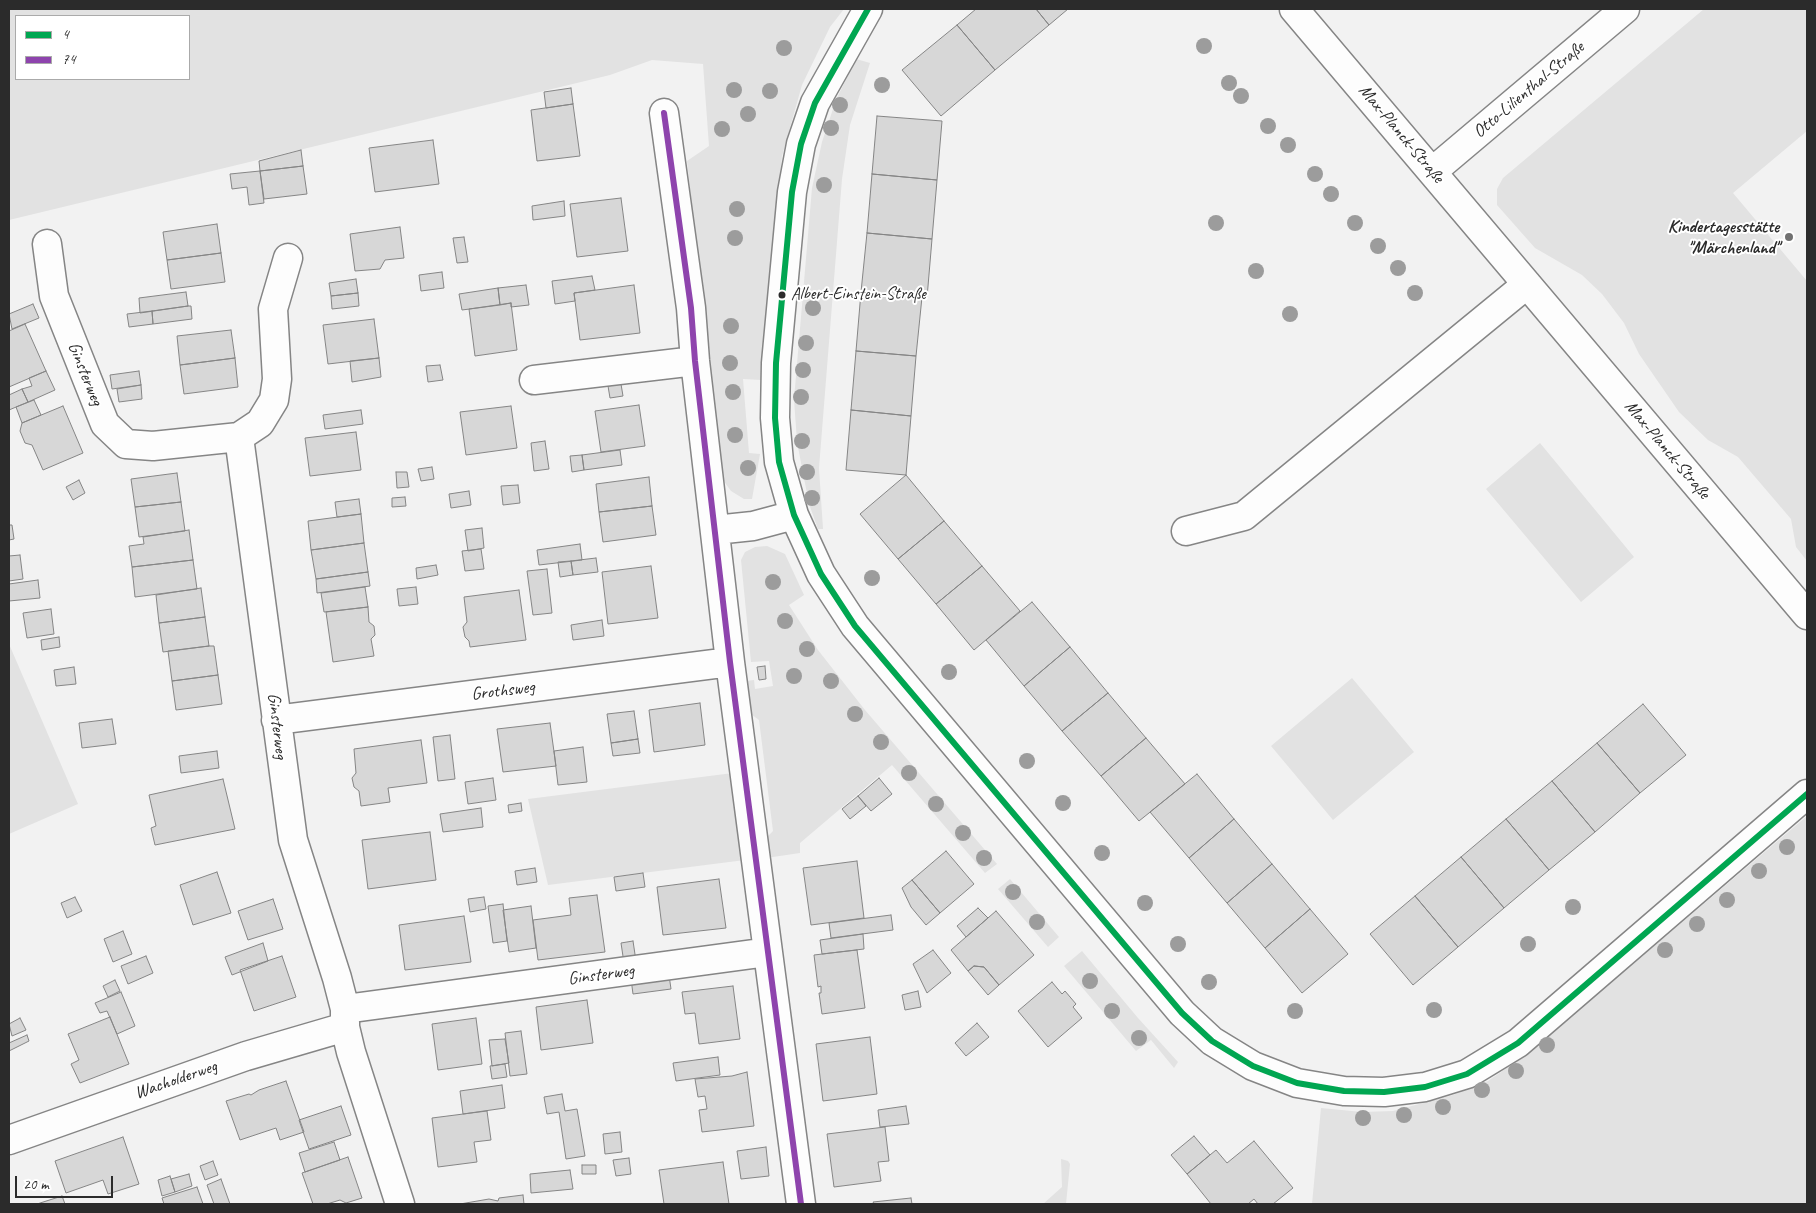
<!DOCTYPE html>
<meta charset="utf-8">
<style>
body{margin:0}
#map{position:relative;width:1816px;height:1213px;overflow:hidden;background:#f2f2f2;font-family:Caveat,sans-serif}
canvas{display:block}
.frame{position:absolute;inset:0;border:10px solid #2b2b2b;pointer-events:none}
.legend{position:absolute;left:15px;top:15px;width:175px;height:65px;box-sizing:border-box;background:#fff;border:1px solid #aaa;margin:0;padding:6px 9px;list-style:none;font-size:15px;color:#2b2b2b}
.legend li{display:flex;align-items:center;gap:10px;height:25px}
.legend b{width:25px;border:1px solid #aaa}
.scale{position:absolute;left:15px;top:1176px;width:98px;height:22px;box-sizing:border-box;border:2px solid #2b2b2b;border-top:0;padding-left:6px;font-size:15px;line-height:18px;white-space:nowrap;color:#2b2b2b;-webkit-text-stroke:4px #fff;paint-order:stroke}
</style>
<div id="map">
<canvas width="1816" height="1213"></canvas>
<div class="frame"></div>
<ul class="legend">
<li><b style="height:6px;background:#00a651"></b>4</li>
<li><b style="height:6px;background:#8e44ad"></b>74</li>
</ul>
<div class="scale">20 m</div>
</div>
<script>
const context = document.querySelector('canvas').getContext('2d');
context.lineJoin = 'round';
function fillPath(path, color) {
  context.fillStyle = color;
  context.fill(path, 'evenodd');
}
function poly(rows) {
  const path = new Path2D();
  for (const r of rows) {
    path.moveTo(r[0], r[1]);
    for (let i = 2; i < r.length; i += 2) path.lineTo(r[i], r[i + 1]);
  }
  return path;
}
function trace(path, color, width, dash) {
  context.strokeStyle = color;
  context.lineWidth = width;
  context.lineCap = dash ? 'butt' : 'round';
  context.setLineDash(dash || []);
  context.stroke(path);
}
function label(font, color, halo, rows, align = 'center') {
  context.font = font + ' Caveat,sans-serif';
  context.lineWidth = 4;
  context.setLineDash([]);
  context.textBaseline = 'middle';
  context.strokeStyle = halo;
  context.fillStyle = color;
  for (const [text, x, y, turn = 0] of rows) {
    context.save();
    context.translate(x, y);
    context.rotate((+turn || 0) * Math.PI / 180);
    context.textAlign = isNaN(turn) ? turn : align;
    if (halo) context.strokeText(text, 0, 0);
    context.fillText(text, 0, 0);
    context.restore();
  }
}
const green = poly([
 [9,9,844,9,830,27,802,85,782,156,761,380,743,379,749,453,760,454,752,499,744,499,731,491,723,480,702,297,687,161,709,146,703,64,652,60,610,75,9,220],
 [16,16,189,16,189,79,16,79],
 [1704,9,1807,9,1807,131,1733,193,1807,281,1807,561,1796,547,1791,519,1738,457,1708,440,1679,412,1639,354,1624,323,1602,294,1582,275,1535,248,1497,205,1497,189,1503,178],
 [856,59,870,63,850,125,842,179,819,468,823,529,818,529,809,504,797,442,794,399,812,188,822,142,836,100],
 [1540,443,1634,557,1581,602,1486,489],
 [767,546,785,554,804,595,789,605,818,650,865,710,997,864,985,873,892,765,800,843,800,853,766,858,763,841,773,831,759,720,748,712,746,681,754,680,755,689,773,686,769,661,751,662,741,560,745,552,755,547],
 [9,644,78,804,9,834],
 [1352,678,1414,752,1333,820,1271,746],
 [733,773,745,860,548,885,528,799],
 [1807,816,1807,1204,1312,1204,1321,1108,1362,1112,1393,1111,1453,1095,1488,1081,1527,1054],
 [1010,879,1059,937,1048,947,998,889],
 [1082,951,1138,1018,1178,1062,1174,1068,1151,1040,1136,1051,1064,966],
 [1061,1159,1068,1161,1070,1164,1066,1204,1043,1204,1062,1187]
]);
const building = poly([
 [976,9,1036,9,1049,25,995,70,957,25,976,9],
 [1036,9,1068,9,1049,25,1036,9],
 [957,25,995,70,941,116,902,70,957,25],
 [571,88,573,104,546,108,544,92,571,88],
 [573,104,580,156,537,161,531,110,573,104],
 [877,116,942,121,937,180,872,174,877,116],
 [433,140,439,184,375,192,369,148,433,140],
 [301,150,303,166,260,171,259,161,301,150],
 [303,166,307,194,264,199,260,171,303,166],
 [260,171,264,203,249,205,247,187,232,189,230,174,260,171],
 [872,174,937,180,932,239,867,233,872,174],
 [621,198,628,251,577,257,570,204,621,198],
 [564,201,565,216,533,220,532,206,564,201],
 [217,224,221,253,167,260,163,232,217,224],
 [400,227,404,258,385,260,380,269,355,271,350,234,400,227],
 [867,233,932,239,927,298,861,292,867,233],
 [464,237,468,262,457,263,453,238,464,237],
 [221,253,225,282,171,289,167,260,221,253],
 [442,272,444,288,421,291,419,275,442,272],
 [592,276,595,290,574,293,575,301,555,304,552,281,592,276],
 [356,279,358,293,331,296,329,283,356,279],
 [526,285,529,305,511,307,511,303,500,305,498,288,526,285],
 [634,285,640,333,580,340,574,293,634,285],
 [498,288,500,305,462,310,459,294,498,288],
 [186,292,188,306,140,313,139,298,186,292],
 [861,292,922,297,916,356,856,351,861,292],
 [358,293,359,306,332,309,331,296,358,293],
 [511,303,517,350,475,356,469,309,511,303],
 [33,304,39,318,12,329,9,314,33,304],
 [188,306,191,306,192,319,153,324,152,311,188,306],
 [152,311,153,324,129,327,127,314,152,311],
 [374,319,379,358,328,364,323,325,374,319],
 [25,324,46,371,9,387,9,331,25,324],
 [231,330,235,358,180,365,177,336,231,330],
 [856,351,916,356,911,416,851,410,856,351],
 [235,358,238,387,184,394,180,365,235,358],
 [379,358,381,377,352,382,350,361,379,358],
 [440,365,443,380,428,382,426,366,440,365],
 [46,371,55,390,28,402,22,389,32,386,29,378,46,371],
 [139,371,141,385,112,389,110,375,139,371],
 [621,384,623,396,610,398,608,386,621,384],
 [141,385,142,399,119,402,117,389,141,385],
 [22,389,28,402,9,410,9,395,22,389],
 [34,400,41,415,22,423,16,407,34,400],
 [639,405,645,446,601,452,595,411,639,405],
 [63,406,83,453,43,470,32,445,25,443,20,431,22,423,63,406],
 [511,406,517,448,466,455,460,412,511,406],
 [361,410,363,424,325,429,323,415,361,410],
 [851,410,911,416,906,475,846,470,851,410],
 [356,432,361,470,310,476,305,438,356,432],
 [545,441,549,469,534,471,531,443,545,441],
 [620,450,622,465,584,470,582,455,620,450],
 [582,455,584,470,572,472,570,456,582,455],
 [432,467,434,479,421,481,418,469,432,467],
 [396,472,407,472,409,487,397,488,396,472],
 [177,473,181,502,135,507,131,479,177,473],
 [906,475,944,521,898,559,860,514,906,475],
 [649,477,652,506,599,512,596,484,649,477],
 [79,480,85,493,73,500,66,487,79,480],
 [518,485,520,503,503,505,501,486,518,485],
 [469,491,471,505,451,508,449,494,469,491],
 [405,497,406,506,392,507,392,498,405,497],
 [359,499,361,514,337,517,335,502,359,499],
 [181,502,185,531,139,537,135,507,181,502],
 [652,506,656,535,603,542,599,512,652,506],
 [361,514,364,543,311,550,308,521,361,514],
 [944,521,982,566,936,604,898,559,944,521],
 [9,525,12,525,14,539,9,540,9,525],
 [482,528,484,548,468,551,465,530,482,528],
 [189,530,193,560,132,567,129,546,144,544,143,537,189,530],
 [364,543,368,572,316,579,311,550,364,543],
 [580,544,582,560,539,565,537,550,580,544],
 [481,549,484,569,465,571,462,551,481,549],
 [20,555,23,579,9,581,9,556,20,555],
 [596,558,598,572,573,575,571,561,596,558],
 [193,560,197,589,135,597,132,567,193,560],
 [571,561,573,575,560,577,558,562,571,561],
 [436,565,438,575,417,579,416,568,436,565],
 [651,566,658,618,608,624,602,572,651,566],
 [982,566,1020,611,974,650,936,604,982,566],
 [547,569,552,613,533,615,527,571,547,569],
 [368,572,370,586,317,593,316,579,368,572],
 [38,580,40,598,9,601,9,584,38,580],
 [365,587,368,607,324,612,321,593,365,587],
 [416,587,418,604,399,606,397,589,416,587],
 [201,588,205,617,159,623,156,595,201,588],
 [519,590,526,640,470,647,469,641,465,637,463,627,467,622,464,597,519,590],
 [1032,602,1070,647,1024,686,986,640,1032,602],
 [368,607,369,622,374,626,375,635,371,639,374,656,333,662,326,612,368,607],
 [51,609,54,634,27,638,23,613,51,609],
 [205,617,209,646,163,652,159,623,205,617],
 [602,620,604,636,573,640,571,625,602,620],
 [59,637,60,647,42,650,41,640,59,637],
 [209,646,214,646,218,675,172,681,168,651,209,646],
 [1070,647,1108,693,1062,731,1024,686,1070,647],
 [765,666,766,679,759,680,757,667,765,666],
 [74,667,76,684,56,686,54,670,74,667],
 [218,675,222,704,176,710,172,681,218,675],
 [1108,693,1146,738,1101,776,1062,731,1108,693],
 [700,703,705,745,654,752,649,710,700,703],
 [1643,704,1686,755,1640,793,1597,743,1643,704],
 [634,711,638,739,611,743,607,714,634,711],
 [112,719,116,744,82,748,79,723,112,719],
 [550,723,556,766,503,772,497,729,550,723],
 [450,735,455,779,438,781,433,737,450,735],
 [1146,738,1185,784,1139,821,1101,776,1146,738],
 [638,739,640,753,613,756,611,743,638,739],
 [421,740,427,783,388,788,390,802,361,806,359,791,354,787,352,778,356,773,354,749,421,740],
 [1597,743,1640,793,1595,832,1552,781,1597,743],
 [583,747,587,782,558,785,554,751,583,747],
 [217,751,219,768,181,773,179,756,217,751],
 [1197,774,1234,819,1189,858,1150,812,1197,774],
 [493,778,496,800,468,804,465,782,493,778],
 [879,778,892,794,871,811,858,796,879,778],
 [223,779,235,829,155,845,151,828,156,826,149,795,223,779],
 [1552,781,1595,832,1549,870,1506,819,1552,781],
 [858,796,866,806,850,819,842,809,858,796],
 [521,803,522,811,509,813,508,805,521,803],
 [481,808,483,827,443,832,440,814,481,808],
 [1234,819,1272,864,1227,903,1189,858,1234,819],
 [1506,819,1549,870,1504,908,1461,857,1506,819],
 [430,832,436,880,368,889,362,840,430,832],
 [946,851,974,884,940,913,912,880,946,851],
 [1461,857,1504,908,1458,947,1415,896,1461,857],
 [857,861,864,918,811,925,803,868,857,861],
 [1272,864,1310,909,1265,948,1227,903,1272,864],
 [535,868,537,882,517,885,515,871,535,868],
 [217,872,231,913,193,925,180,885,217,872],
 [643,873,645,887,616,891,614,877,643,873],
 [719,879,726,928,663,935,657,887,719,879],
 [912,880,940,913,926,925,911,907,902,888,912,880],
 [597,895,605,952,538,960,533,920,571,915,569,898,597,895],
 [1415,896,1458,947,1413,985,1370,934,1415,896],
 [75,897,82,911,67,918,61,903,75,897],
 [484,897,486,909,470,912,468,899,484,897],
 [273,899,283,929,248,940,238,911,273,899],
 [503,904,507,941,493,943,488,906,503,904],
 [531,906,536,948,509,952,503,910,531,906],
 [978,908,988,918,966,937,957,926,978,908],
 [1310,909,1348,954,1302,993,1265,948,1310,909],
 [996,911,1034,955,999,985,984,967,974,966,968,971,951,950,996,911],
 [891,915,893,930,831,938,829,923,891,915],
 [464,916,471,962,405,970,399,925,464,916],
 [123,931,132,954,113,962,104,939,123,931],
 [863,934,864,949,822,954,820,940,863,934],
 [633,941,636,961,624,963,621,943,633,941],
 [263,943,268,961,232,975,225,957,263,943],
 [857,950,865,1008,822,1014,819,993,821,993,821,986,818,987,814,955,857,950],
 [933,950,951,973,927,993,913,964,933,950],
 [146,956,153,973,128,984,121,966,146,956],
 [282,956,296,997,254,1011,240,970,282,956],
 [974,966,984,967,999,985,988,995,968,971,974,966],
 [669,975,671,989,633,994,631,979,669,975],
 [115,980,120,991,108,997,103,986,115,980],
 [1052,982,1062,994,1065,991,1076,1004,1073,1007,1082,1018,1048,1047,1018,1011,1052,982],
 [733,986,740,1039,699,1044,695,1013,685,1014,682,992,733,986],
 [918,991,921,1007,905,1010,902,995,918,991],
 [121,992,135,1026,117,1034,107,1011,100,1013,95,1003,121,992],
 [587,1000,593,1043,541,1050,536,1007,587,1000],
 [110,1017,129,1064,80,1083,71,1064,79,1060,68,1034,110,1017],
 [20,1018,26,1030,12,1036,9,1024,20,1018],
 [476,1018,482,1064,438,1070,432,1024,476,1018],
 [977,1023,989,1037,966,1056,955,1043,977,1023],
 [521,1031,527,1074,510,1076,505,1033,521,1031],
 [27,1035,29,1041,9,1051,9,1043,27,1035],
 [870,1037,877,1094,823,1101,816,1044,870,1037],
 [505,1039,509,1063,492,1066,489,1040,505,1039],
 [718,1057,720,1075,676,1081,673,1063,718,1057],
 [505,1064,507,1077,492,1079,490,1066,505,1064],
 [747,1072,754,1126,702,1132,699,1110,707,1109,705,1096,698,1097,695,1079,732,1076,747,1072],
 [286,1081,304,1132,280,1140,276,1128,240,1140,226,1101,249,1094,251,1095,259,1090,286,1081],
 [502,1085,505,1108,463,1114,460,1091,502,1085],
 [562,1094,565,1111,577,1109,585,1156,566,1159,559,1112,547,1114,544,1097,562,1094],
 [341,1106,351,1135,309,1149,299,1120,341,1106],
 [906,1106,909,1124,880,1127,878,1110,906,1106],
 [487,1111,491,1140,474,1142,477,1162,438,1167,432,1118,487,1111],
 [885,1127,889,1161,878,1162,881,1181,834,1187,827,1134,885,1127],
 [620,1132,622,1152,605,1154,603,1134,620,1132],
 [1194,1136,1210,1155,1187,1174,1171,1155,1194,1136],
 [123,1137,139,1184,108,1194,103,1180,66,1193,55,1161,123,1137],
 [1254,1141,1293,1188,1273,1204,1258,1204,1254,1199,1248,1204,1211,1204,1187,1174,1216,1150,1227,1163,1254,1141],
 [334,1142,340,1160,305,1172,299,1153,334,1142],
 [766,1147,769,1176,741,1179,737,1151,766,1147],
 [348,1157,362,1198,346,1203,340,1200,327,1204,313,1204,302,1173,348,1157],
 [629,1158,631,1174,616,1176,613,1160,629,1158],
 [213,1161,218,1175,205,1180,200,1166,213,1161],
 [723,1162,729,1204,664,1204,659,1170,723,1162],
 [582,1165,596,1165,596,1174,582,1174,582,1165],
 [570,1170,573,1189,531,1193,530,1174,570,1170],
 [189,1174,192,1186,175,1192,171,1179,189,1174],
 [170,1176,175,1192,162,1196,158,1180,170,1176],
 [221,1179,230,1204,214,1204,207,1185,221,1179],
 [197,1187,203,1204,164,1204,162,1198,197,1187],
 [523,1195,524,1204,460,1204,489,1199,498,1201,499,1198,523,1195],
 [62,1196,65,1204,37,1204,62,1196],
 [911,1198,912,1204,874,1204,873,1202,911,1198]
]);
const minor = poly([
 [868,9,815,103,801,144,792,192,776,363,775,418,779,462,794,515,821,574,855,626,1182,1013,1212,1041,1253,1066,1297,1083,1344,1091,1384,1092,1425,1087,1467,1074,1518,1043,1807,794],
 [1294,9,1807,615],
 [664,113,691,308,695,361,730,662,801,1204],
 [1433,171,1625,9],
 [47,244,54,296,105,424,126,444,153,446,239,437],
 [288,258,273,309,277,379,274,400,260,423,239,437,293,840,337,978,345,1009,345,1027,351,1052,400,1204],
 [534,380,695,361],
 [715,530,753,526,794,515],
 [1186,531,1244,516,1526,285],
 [276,720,730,662],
 [345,1009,768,952],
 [9,1140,246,1056,345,1027]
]);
const bus1 = poly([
 [868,9,815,103,801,144,792,192,776,363,775,418,779,462,794,515,821,574,855,626,1182,1013,1212,1041,1253,1066,1297,1083,1344,1091,1384,1092,1425,1087,1467,1074,1518,1043,1807,794]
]);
const bus2 = poly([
 [664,113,691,308,695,361,730,662,801,1204]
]);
const trees = [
 [1204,46],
 [784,48],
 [1229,83],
 [882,85],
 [734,90],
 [770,91],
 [1241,96],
 [840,105],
 [748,114],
 [1268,126],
 [831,128],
 [722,129],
 [1288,145],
 [1315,174],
 [824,185],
 [1331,194],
 [737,209],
 [1216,223],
 [1355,223],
 [735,238],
 [1378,246],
 [1398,268],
 [1256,271],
 [1415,293],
 [813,308],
 [1290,314],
 [731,326],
 [806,343],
 [730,363],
 [803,370],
 [733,392],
 [801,397],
 [735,435],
 [802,441],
 [748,468],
 [807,472],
 [812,498],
 [872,578],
 [773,582],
 [785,621],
 [807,649],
 [949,672],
 [794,676],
 [831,681],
 [855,714],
 [881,742],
 [1027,761],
 [909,773],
 [1063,803],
 [936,804],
 [963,833],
 [1787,847],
 [1102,853],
 [984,858],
 [1759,871],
 [1013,892],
 [1727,900],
 [1145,903],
 [1573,907],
 [1037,922],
 [1697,924],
 [1178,944],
 [1528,944],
 [1665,950],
 [1090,981],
 [1209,982],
 [1434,1010],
 [1112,1011],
 [1295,1011],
 [1139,1038],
 [1547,1045],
 [1516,1071],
 [1482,1090],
 [1443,1107],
 [1404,1115],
 [1363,1118]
];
const markers = [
 [1789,237,5,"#717171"],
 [782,295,4.5,"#2b2b2b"]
];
const busNames = [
 ["Albert-Einstein-Straße",791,295]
];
const streetNames = [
 ["Otto-Lilienthal-Straße",1529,90,-40],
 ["Max-Planck-Straße",1401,134,50],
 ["Ginsterweg",85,374,68],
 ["Max-Planck-Straße",1667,450,50],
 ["Grothsweg",503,691,-7],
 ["Ginsterweg",277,726,83],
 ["Ginsterweg",601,975,-8],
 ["Wacholderweg",176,1080,-19]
];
const poiNames = [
 ["Kindertagesstätte",1779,227],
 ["\"Märchenland\"",1779,248]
];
fillPath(green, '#e2e2e2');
fillPath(building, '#d7d7d7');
trace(building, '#858585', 1);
trace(minor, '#858585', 31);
trace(minor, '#fdfdfd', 28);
trace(bus1, '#00a651', 6);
trace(bus2, '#8e44ad', 6);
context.fillStyle = '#9c9c9c';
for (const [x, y] of trees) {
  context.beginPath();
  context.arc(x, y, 8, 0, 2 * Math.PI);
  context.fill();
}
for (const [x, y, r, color] of markers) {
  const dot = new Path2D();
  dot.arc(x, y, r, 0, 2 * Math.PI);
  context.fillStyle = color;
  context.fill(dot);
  trace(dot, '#fff', 2);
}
label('17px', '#2b2b2b', '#fff', busNames, 'left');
label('18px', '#2b2b2b', '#fff', streetNames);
label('bold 18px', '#2b2b2b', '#fff', poiNames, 'right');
</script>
